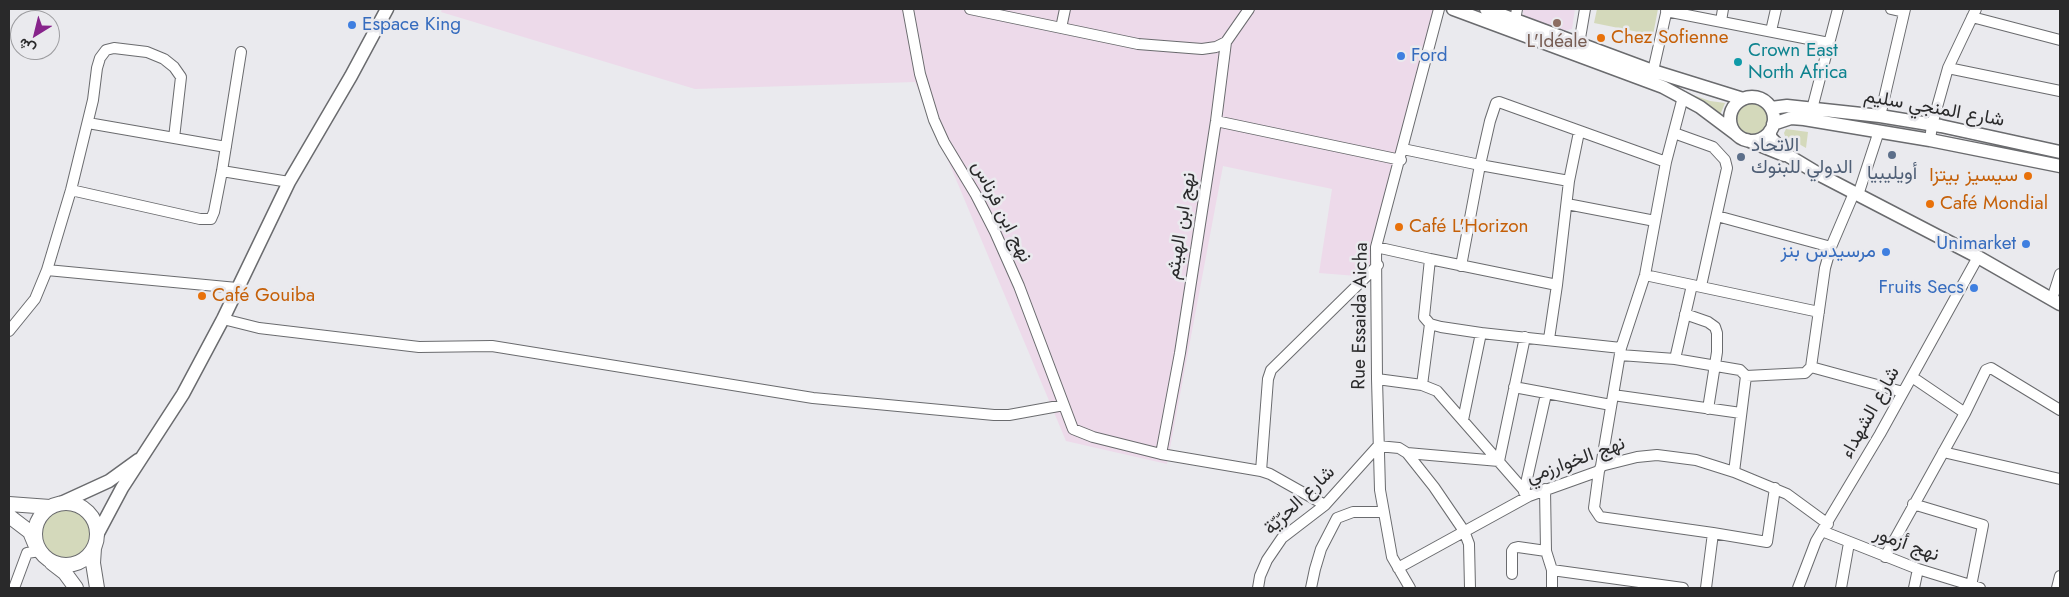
<!DOCTYPE html>
<meta charset="utf-8">
<style>
body{margin:0}
#map{position:relative;width:2069px;height:597px;overflow:hidden;background:#eaeaee;font-family:Jost,Vazirmatn,sans-serif}
canvas{display:block}
.frame{position:absolute;inset:0;border:10px solid #29292a;pointer-events:none}
.north{position:absolute;left:10px;top:10px;width:50px;height:50px;box-sizing:border-box;background:#eaeaee;border:1px solid #9d9da0;border-radius:50%;rotate:216deg;font-size:14px;font-weight:700;line-height:20px;text-align:center;color:#29292a}
.north::after{content:'';display:block;margin:auto;width:18px;height:22px;background:#87238b;clip-path:polygon(50% 0,100% 100%,50% 72%,0 100%)}
</style>
<div id="map">
<canvas width="2069" height="597"></canvas>
<div class="frame"></div>
<div class="north">ش</div>
</div>
<script>
const context = document.querySelector('canvas').getContext('2d');
context.lineJoin = 'round';
function fillPath(path, color) {
  context.fillStyle = color;
  context.fill(path, 'evenodd');
}
function poly(rows) {
  const path = new Path2D();
  for (const r of rows) {
    if (r.length === 3) {
      path.moveTo(r[0] + r[2], r[1]);
      path.arc(r[0], r[1], r[2], 0, 2 * Math.PI);
      continue;
    }
    path.moveTo(r[0], r[1]);
    for (let i = 2; i < r.length; i += 2) path.lineTo(r[i], r[i + 1]);
  }
  return path;
}
function trace(path, color, width, dash) {
  context.strokeStyle = color;
  context.lineWidth = width;
  context.lineCap = dash ? 'butt' : 'round';
  context.setLineDash(dash || []);
  context.stroke(path);
}
function label(font, color, halo, rows, align = 'center') {
  context.font = font + ' Jost,Vazirmatn,sans-serif';
  context.lineWidth = 5;
  context.setLineDash([]);
  context.textBaseline = 'middle';
  context.strokeStyle = halo;
  context.fillStyle = color;
  for (const [text, x, y, turn = 0] of rows) {
    context.save();
    context.translate(x, y);
    context.rotate((+turn || 0) * Math.PI / 180);
    context.textAlign = isNaN(turn) ? turn : align;
    if (halo) context.strokeText(text, 0, 0);
    context.fillText(text, 0, 0);
    context.restore();
  }
}
const industrial = poly([
 [442,9,1440,9,1370,277,1319,273,1332,189,1223,166,1167,464,1066,441,915,82,695,89,441,12]
]);
const education = poly([
 [1522,9,1575,9,1572,29,1564,31,1524,16]
]);
const green = poly([
 [1597,9,1658,9,1653,35,1594,23],
 [1673,88,1710,101,1725,103,1720,115],
 [1753,119,16],
 [1786,129,1808,132,1806,148,1785,136,1784,133],
 [66,534,24]
]);
const minor = poly([
 [908,9,920,74,934,120,944,142,976,195,995,232,1019,286,1073,429,1093,437,1161,454,1261,471,1270,474,1325,505],
 [970,9,1138,44,1202,49,1216,47,1226,42],
 [1891,9,1904,12],
 [1666,11,1829,43],
 [1972,17,2060,40],
 [1515,20,1517,9],
 [1721,21,1723,9],
 [1061,28,1065,9],
 [1771,31,1776,9],
 [1579,44,1585,9],
 [1948,68,2060,91],
 [1653,71,1667,9],
 [1812,109,1838,9],
 [1880,116,1905,9],
 [1216,121,1401,160],
 [88,123,226,147],
 [1674,133,1713,147,1725,160,1727,168,1701,286],
 [1930,140,1932,125,1948,68,1976,9],
 [1403,149,1480,165,1569,181],
 [222,171,289,182],
 [71,190,200,219,211,219,214,212,222,171,241,52],
 [1858,195,1879,131],
 [1567,204,1655,221],
 [1717,216,1831,247],
 [1376,247,1430,259],
 [1461,266,1480,165,1490,121,1496,103,1499,102,1666,162],
 [47,270,71,190,93,100,97,68,100,58,106,50,114,48,147,52,164,59,174,67,181,77,174,138],
 [1645,275,1819,312],
 [1557,285,1430,259,1424,317,1430,324,1441,327,1481,333,1621,348],
 [2052,299,2060,274],
 [1685,314,1708,322,1715,327,1717,333,1717,352,1708,409],
 [223,319,259,328,419,347,492,346,813,398,994,415,1009,415,1064,405],
 [9,331,35,299,47,270,237,288],
 [1549,339,1557,285,1569,181,1579,132],
 [1620,355,1675,359,1740,370,1746,376],
 [1675,359,1692,285],
 [1811,367,1903,392],
 [1912,377,1965,413],
 [1377,379,1422,385,1437,391,1529,496],
 [1422,385,1430,324],
 [1514,387,1611,405],
 [1613,395,1741,413],
 [1463,420,1481,333],
 [1943,452,2060,479],
 [1407,453,1434,487,1464,531,1469,544,1470,588],
 [1161,454,1180,353,1216,121,1226,42,1249,9],
 [1601,466,1621,348,1645,275,1666,162,1683,97],
 [1261,471,1268,379,1271,370,1378,265],
 [1599,471,1594,508,1600,517,1713,533,1706,588],
 [1734,472,1746,376,1805,373,1811,367,1825,268,1831,247,1854,193],
 [1545,489,1546,551,1552,570,1552,588],
 [1524,492,1546,394],
 [1913,504,1983,525,1971,586],
 [1822,531,1918,569,1980,588],
 [1713,533,1767,542,1775,488],
 [1885,557,1965,413,1986,370,1991,368,2060,410],
 [1398,568,1529,496,1599,471,1601,466,1637,457,1657,455,1696,460,1734,472,1787,494,1828,524],
 [1552,570,1683,588],
 [1512,574,1512,551,1514,548,1518,547,1546,551],
 [14,588,27,553,40,551],
 [1258,588,1260,576,1267,560,1282,538,1325,505,1378,446,1399,448,1407,453,1499,461,1525,337],
 [1311,588,1315,569,1321,549,1337,518,1353,512,1383,512],
 [1410,588,1392,557,1380,490,1377,379,1376,247,1439,9],
 [1798,588,1816,541,1880,434,1978,257],
 [1841,588,1849,543],
 [1914,588,1918,569],
 [2057,588,2060,576]
]);
const major = poly([
 [1453,9,1663,87,1700,107,1736,134],
 [1486,9,1653,71,1743,99],
 [1752,119,22],
 [1771,108,1787,106,1880,116,1941,126,2060,152],
 [1773,124,1791,118,1804,119,1930,140,2060,166],
 [1770,131,1770,137,1787,155,1822,176,1978,257,2060,304],
 [1747,140,1784,155],
 [61,503,109,481,138,460],
 [97,535,122,488,183,394,223,319,289,182,351,76,387,9]
]);
const highway = poly([
 [66,534,31],
 [9,504,50,507],
 [9,516,30,532,35,544],
 [94,548,93,563,97,588],
 [52,563,65,573,76,588]
]);
const markers = [
 [1557,23,5,"#8d6e63"],
 [352,25,5,"#3f7fe0"],
 [1601,38,5,"#e8710a"],
 [1401,56,5,"#3f7fe0"],
 [1738,62,5,"#0f9aa8"],
 [1892,155,5,"#5c6f8a"],
 [1741,157,5,"#5c6f8a"],
 [2028,176,5,"#e8710a"],
 [1930,204,5,"#e8710a"],
 [1399,227,5,"#e8710a"],
 [2026,244,5,"#3f7fe0"],
 [1886,252,5,"#3f7fe0"],
 [1974,288,5,"#3f7fe0"],
 [202,296,5,"#e8710a"]
];
const shopNames = [
 ["Espace King",362,25,"left"],
 ["Ford",1411,56,"left"],
 ["Unimarket",2016,244],
 ["مرسيدس بنز",1876,252],
 ["Fruits Secs",1964,288]
];
const foodNames = [
 ["Chez Sofienne",1611,38],
 ["سيسيز بيتزا",2018,176,"right"],
 ["Café Mondial",1940,204],
 ["Café L'Horizon",1409,227],
 ["Café Gouiba",212,296]
];
const educationNames = [
 ["L'Idéale",1557,42]
];
const cultureNames = [
 ["Crown East",1748,51],
 ["North Africa",1748,73]
];
const streetNames = [
 ["شارع المنجي سليم",1934,109,10],
 ["نهج ابن فرناس",1001,212,63],
 ["نهج ابن الهيثم",1182,226,-81],
 ["Rue Essaida Aicha",1361,316,-89],
 ["شارع الشهداء",1871,413,-61],
 ["نهج الخوارزمي",1576,461,-20],
 ["شارع الحرّيّة",1300,501,-44],
 ["نهج أزمور",1906,545,20]
];
const serviceNames = [
 ["الاتحاد",1751,146],
 ["الدولي للبنوك",1751,168],
 ["أويليبيا",1892,174,"center"]
];
fillPath(industrial, '#eddaea');
fillPath(education, '#ecdaeb');
fillPath(green, '#d4d9bb');
trace(minor, '#6a6b6e', 12);
trace(major, '#6a6b6e', 15);
trace(highway, '#6a6b6e', 16);
trace(minor, '#fff', 10);
trace(major, '#fff', 12);
trace(highway, '#fff', 14);
for (const [x, y, r, color] of markers) {
  const dot = new Path2D();
  dot.arc(x, y, r, 0, 2 * Math.PI);
  context.fillStyle = color;
  context.fill(dot);
  trace(dot, '#eaeaee', 2);
}
label('19px', '#366cbe', '#eaeaee', shopNames, 'right');
label('19px', '#c56008', '#eaeaee', foodNames, 'left');
label('19px', '#785e54', '#eaeaee', educationNames);
label('19px', '#0d838f', '#eaeaee', cultureNames, 'left');
label('19px', '#29292a', '#eaeaee', streetNames);
label('19px', '#4e5e75', '#eaeaee', serviceNames, 'left');
</script>
